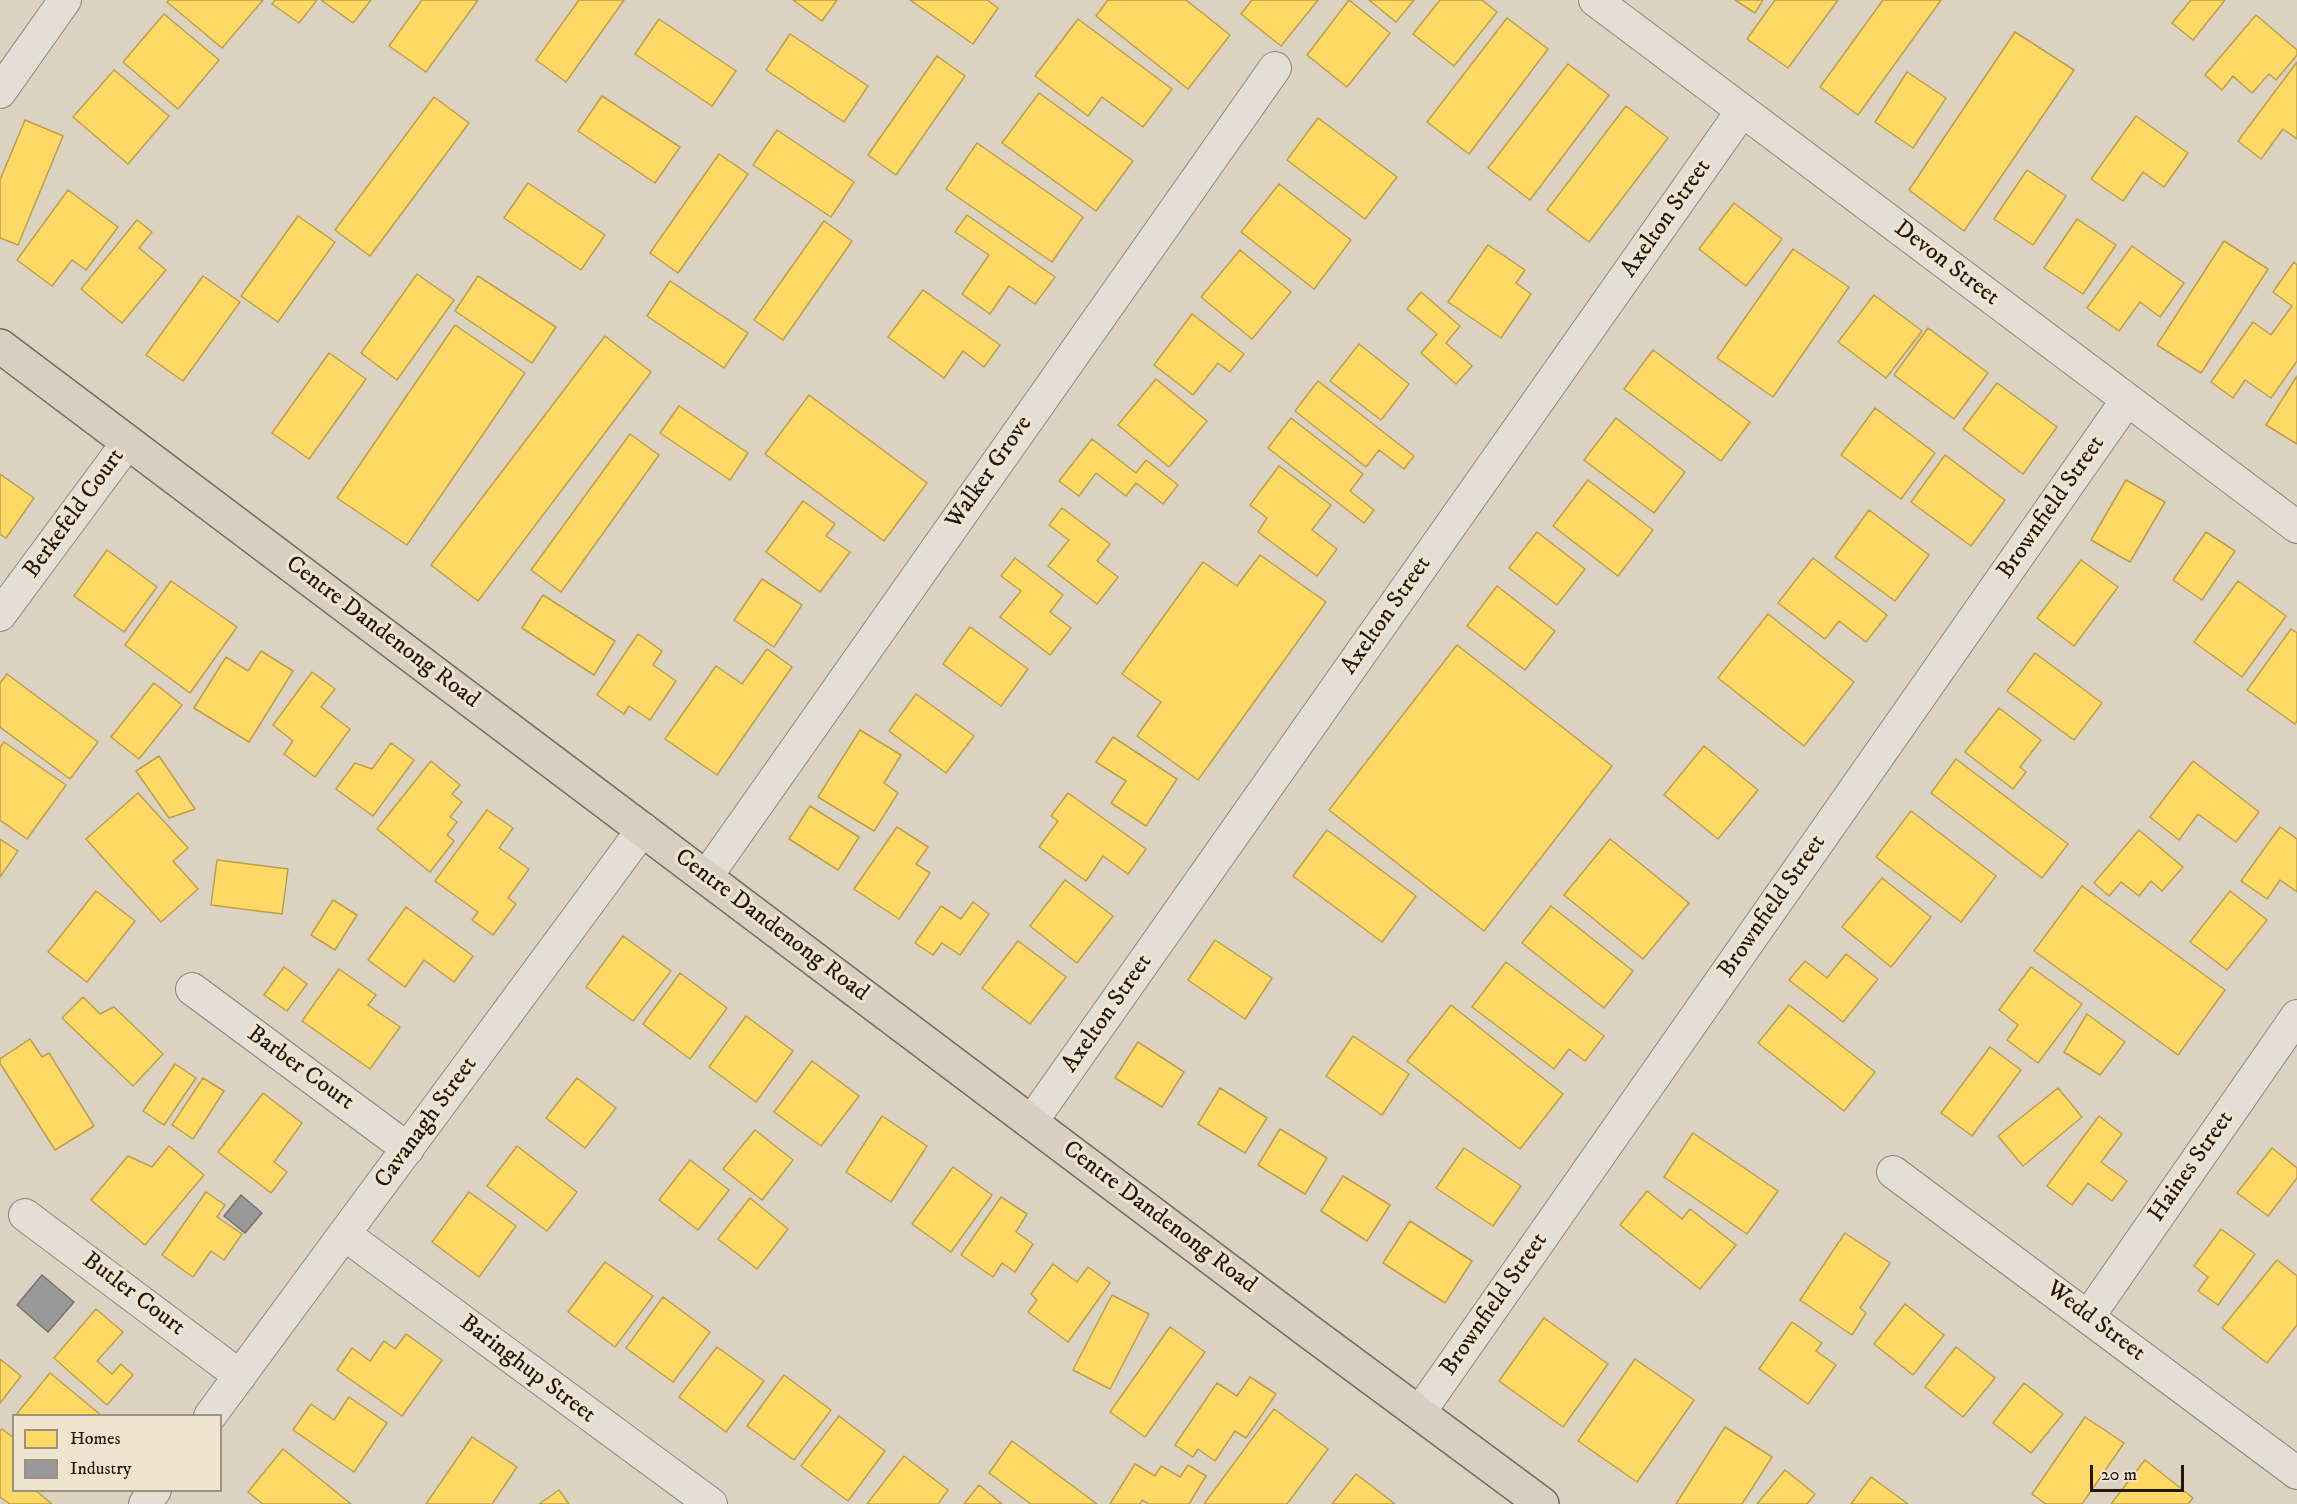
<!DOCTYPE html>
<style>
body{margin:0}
#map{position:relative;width:2297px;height:1504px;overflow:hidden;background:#dcd2c2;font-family:"IM FELL DW Pica",serif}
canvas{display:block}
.legend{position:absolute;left:12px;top:1414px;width:210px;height:78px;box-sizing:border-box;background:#efe4d0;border:2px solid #9d9281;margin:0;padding:8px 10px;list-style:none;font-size:18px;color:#23180a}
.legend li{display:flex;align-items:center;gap:12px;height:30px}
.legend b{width:30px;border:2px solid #9d9281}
.scale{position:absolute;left:2090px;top:1465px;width:94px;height:27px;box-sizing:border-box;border:3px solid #23180a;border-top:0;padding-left:8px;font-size:18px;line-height:21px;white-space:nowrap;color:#23180a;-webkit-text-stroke:4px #efe4d0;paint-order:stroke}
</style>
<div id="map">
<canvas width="2297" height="1504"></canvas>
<ul class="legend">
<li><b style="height:16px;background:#ffd966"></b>Homes</li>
<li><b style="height:16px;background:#999"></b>Industry</li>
</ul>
<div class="scale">20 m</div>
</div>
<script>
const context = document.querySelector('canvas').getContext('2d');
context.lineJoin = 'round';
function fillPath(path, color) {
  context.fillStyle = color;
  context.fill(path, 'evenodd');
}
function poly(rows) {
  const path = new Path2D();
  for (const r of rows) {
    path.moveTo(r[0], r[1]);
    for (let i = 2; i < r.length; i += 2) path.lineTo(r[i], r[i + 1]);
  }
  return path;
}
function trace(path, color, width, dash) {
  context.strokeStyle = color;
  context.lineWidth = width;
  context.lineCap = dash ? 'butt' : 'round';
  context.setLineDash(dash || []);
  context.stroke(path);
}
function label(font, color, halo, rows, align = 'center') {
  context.font = font + ' "IM FELL DW Pica",serif';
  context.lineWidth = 6;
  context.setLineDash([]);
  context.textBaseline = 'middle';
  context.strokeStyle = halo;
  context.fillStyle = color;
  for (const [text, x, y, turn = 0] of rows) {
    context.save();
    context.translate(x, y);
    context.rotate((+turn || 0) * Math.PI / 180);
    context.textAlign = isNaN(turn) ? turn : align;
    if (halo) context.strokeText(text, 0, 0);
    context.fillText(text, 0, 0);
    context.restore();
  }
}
const homes = poly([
 [169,0,263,0,222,48,167,2,169,0],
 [275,0,317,0,299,23,272,4,275,0],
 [321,0,371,0,353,23,321,0],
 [422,0,478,0,426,72,389,46,422,0],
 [579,0,624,0,566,82,536,60,579,0],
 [793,0,837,0,822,21,793,0],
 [910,0,987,0,998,8,973,44,910,0],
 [1108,0,1186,0,1230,35,1188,89,1096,16,1108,0],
 [1252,0,1318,0,1281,46,1241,14,1252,0],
 [1349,0,1390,33,1347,87,1307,55,1349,0],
 [1369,0,1414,0,1396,22,1369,0],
 [1440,0,1482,0,1497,12,1454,66,1413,34,1440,0],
 [1735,0,1763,0,1755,13,1735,0],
 [1775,0,1838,0,1788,68,1747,39,1775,0],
 [1883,0,1941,0,1858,115,1820,87,1883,0],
 [2191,0,2225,0,2193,40,2172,23,2191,0],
 [164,14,219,60,178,109,123,62,164,14],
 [2256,15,2297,50,2297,55,2276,80,2269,74,2252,93,2233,76,2222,90,2205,75,2256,15],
 [1507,18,1548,49,1469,154,1427,122,1507,18],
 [659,19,736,71,712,106,635,54,659,19],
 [1078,19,1172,89,1143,127,1102,97,1088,116,1035,76,1078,19],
 [2015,32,2074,70,1964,231,1909,190,2015,32],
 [790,34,868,86,844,122,766,70,790,34],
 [937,56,965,76,896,175,868,155,937,56],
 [2297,62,2297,139,2283,129,2261,159,2238,141,2297,62],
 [1568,64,1609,95,1530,200,1488,168,1568,64],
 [114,70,169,116,128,164,73,117,114,70],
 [1907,72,1946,98,1913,148,1875,122,1907,72],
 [1039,93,1133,161,1096,211,1002,143,1039,93],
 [602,96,680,147,655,183,578,131,602,96],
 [434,97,469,123,370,256,335,230,434,97],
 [1626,106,1668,138,1589,242,1547,210,1626,106],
 [2136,116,2188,153,2164,187,2143,172,2123,201,2091,179,2136,116],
 [1318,118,1397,177,1365,219,1287,160,1318,118],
 [25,120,63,136,18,245,0,238,0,180,25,120],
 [777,130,854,182,831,217,753,165,777,130],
 [977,143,1083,217,1052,262,946,189,977,143],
 [719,154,748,174,678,273,650,253,719,154],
 [2027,170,2066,196,2033,245,1994,219,2027,170],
 [528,183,605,235,581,270,504,218,528,183],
 [1279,184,1351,240,1314,289,1241,232,1279,184],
 [68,190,118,227,86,270,72,260,52,286,17,260,68,190],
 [1734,203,1782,239,1746,286,1699,249,1734,203],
 [967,215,1055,277,1035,304,1009,286,990,314,962,294,989,255,955,232,967,215],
 [298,216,335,242,278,322,241,296,298,216],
 [2077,219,2116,245,2083,294,2044,268,2077,219],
 [137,220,152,232,139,248,166,270,122,323,81,289,137,220],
 [824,221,852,241,783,340,754,320,824,221],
 [2224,241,2268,269,2201,373,2157,345,2224,241],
 [1488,245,1525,270,1516,283,1531,294,1501,338,1448,302,1488,245],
 [2132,246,2184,283,2160,317,2140,302,2119,331,2087,308,2132,246],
 [1793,249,1849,287,1773,397,1717,358,1793,249],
 [1240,250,1291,292,1252,339,1201,297,1240,250],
 [2294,262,2297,265,2297,361,2271,398,2245,380,2233,398,2211,382,2253,322,2271,335,2292,306,2273,292,2294,262],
 [417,274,454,300,397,380,361,353,417,274],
 [203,276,240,302,183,381,146,355,203,276],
 [478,276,556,327,532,363,455,311,478,276],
 [670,281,748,333,724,368,647,316,670,281],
 [923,290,1000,345,984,367,963,351,944,378,888,337,923,290],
 [1421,292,1460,326,1446,343,1472,366,1456,384,1421,353,1437,334,1407,309,1421,292],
 [1874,295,1922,331,1886,378,1838,342,1874,295],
 [1192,314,1244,354,1230,372,1218,363,1193,395,1154,365,1192,314],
 [455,325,525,373,407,545,337,498,455,325],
 [1928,328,1988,373,1954,419,1894,375,1928,328],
 [605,336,651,372,478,601,431,565,605,336],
 [1359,344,1409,384,1381,420,1330,381,1359,344],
 [1653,350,1750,422,1721,461,1624,389,1653,350],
 [329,353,366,379,309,459,272,433,329,353],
 [2297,376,2297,444,2266,425,2297,376],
 [1156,379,1207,421,1169,467,1118,425,1156,379],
 [1318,381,1414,456,1404,469,1379,450,1366,467,1295,411,1318,381],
 [1997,383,2057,427,2023,474,1963,429,1997,383],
 [809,395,927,483,884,541,765,454,809,395],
 [679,406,748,453,730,480,660,433,679,406],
 [1875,408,1935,453,1901,499,1841,455,1875,408],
 [1291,418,1363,474,1350,491,1374,510,1364,523,1268,448,1291,418],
 [1616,418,1685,472,1654,513,1584,460,1616,418],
 [630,434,659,455,561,592,531,570,630,434],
 [1092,439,1136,473,1146,460,1178,485,1163,504,1136,483,1126,496,1096,473,1079,496,1059,481,1092,439],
 [1945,455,2005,500,1971,546,1911,502,1945,455],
 [1279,466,1331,505,1312,530,1337,549,1317,576,1258,532,1267,518,1250,505,1279,466],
 [0,474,34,498,6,538,0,534,0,474],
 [1588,480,1653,530,1618,576,1553,526,1588,480],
 [2126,480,2165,502,2130,562,2091,540,2126,480],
 [803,501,835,524,826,536,850,552,820,592,766,552,803,501],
 [1062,508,1110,544,1097,561,1118,577,1097,604,1048,566,1069,540,1049,525,1062,508],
 [1869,510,1929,555,1895,601,1835,557,1869,510],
 [1537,532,1585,569,1557,605,1509,568,1537,532],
 [2206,532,2235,551,2202,600,2173,580,2206,532],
 [107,550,157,587,124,632,74,596,107,550],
 [1260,555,1326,602,1198,780,1137,736,1161,702,1122,674,1203,562,1237,586,1260,555],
 [1015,558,1063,595,1050,612,1071,628,1050,655,1000,617,1021,591,1001,576,1015,558],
 [1813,558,1887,615,1866,642,1839,621,1825,639,1778,603,1813,558],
 [2081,560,2118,587,2074,646,2037,618,2081,560],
 [762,579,802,605,774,647,734,620,762,579],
 [171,581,237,627,190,693,125,645,171,581],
 [2238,581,2286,616,2242,677,2194,642,2238,581],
 [1497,586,1555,631,1525,670,1467,626,1497,586],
 [543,595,615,641,594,675,522,628,543,595],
 [1768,614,1854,682,1804,746,1718,678,1768,614],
 [970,627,1028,669,1001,706,943,664,970,627],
 [2291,629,2297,633,2297,721,2295,724,2247,690,2291,629],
 [638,634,662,651,653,665,676,681,650,720,629,706,624,714,597,695,638,634],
 [1457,645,1612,766,1484,931,1329,810,1457,645],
 [767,649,792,667,717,775,665,739,716,666,742,684,767,649],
 [261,651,293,671,249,742,194,708,226,657,248,671,261,651],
 [2035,653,2102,703,2074,740,2007,691,2035,653],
 [312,672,335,689,321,707,350,729,315,777,284,754,293,741,273,725,312,672],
 [7,674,98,742,70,779,0,727,0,683,7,674],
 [154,683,182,705,139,759,111,737,154,683],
 [916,694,974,736,946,773,889,731,916,694],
 [1999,708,2041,740,2020,767,2026,772,2013,789,1965,752,1999,708],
 [860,730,901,755,884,783,898,793,874,831,818,797,860,730],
 [1113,737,1177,779,1146,826,1111,803,1126,781,1096,762,1113,737],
 [4,742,66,785,27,839,0,820,0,748,4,742],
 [391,743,414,760,373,816,336,789,355,763,372,769,391,743],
 [1704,746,1758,790,1718,839,1664,795,1704,746],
 [159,756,195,809,169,818,136,771,159,756],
 [1956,759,2068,844,2042,878,1931,793,1956,759],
 [431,761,460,785,452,794,462,802,450,817,457,822,447,835,454,841,430,872,377,829,431,761],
 [2193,761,2259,812,2236,842,2198,814,2179,840,2150,817,2193,761],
 [138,793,188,848,173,861,198,889,161,922,86,839,138,793],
 [1068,793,1146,849,1128,874,1103,856,1086,881,1039,847,1058,821,1051,816,1068,793],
 [810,806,859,837,838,870,789,839,810,806],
 [487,810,513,828,499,848,529,869,508,898,516,904,493,935,472,920,478,912,435,881,487,810],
 [1911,811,1996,876,1961,922,1876,857,1911,811],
 [897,827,928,847,916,864,930,873,899,919,854,889,897,827],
 [2280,827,2297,839,2297,892,2280,880,2267,899,2241,881,2280,827],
 [1327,830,1416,896,1382,942,1293,876,1327,830],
 [2139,830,2183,867,2162,891,2151,881,2139,896,2121,882,2109,896,2094,883,2139,830],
 [0,839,18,851,0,877,0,839],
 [1610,839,1689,903,1643,959,1564,895,1610,839],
 [217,860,288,869,282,914,211,905,217,860],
 [1882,878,1931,917,1891,967,1842,927,1882,878],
 [1065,880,1113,916,1077,963,1030,926,1065,880],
 [2082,886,2225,990,2178,1055,2034,951,2082,886],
 [96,891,135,921,87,982,48,952,96,891],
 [2230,891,2267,920,2227,970,2190,942,2230,891],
 [333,900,357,915,335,950,311,935,333,900],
 [973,902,989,914,960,955,942,943,933,955,915,943,941,906,961,919,973,902],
 [1551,906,1633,971,1604,1008,1522,943,1551,906],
 [406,907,473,956,454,982,424,960,405,987,368,960,406,907],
 [623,936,671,971,633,1021,586,987,623,936],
 [1215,940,1272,978,1245,1019,1188,980,1215,940],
 [1018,941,1066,977,1030,1024,982,988,1018,941],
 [1846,954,1878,979,1843,1022,1789,980,1805,961,1827,978,1846,954],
 [1506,962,1604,1036,1585,1061,1569,1049,1554,1069,1472,1007,1506,962],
 [284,967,307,984,287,1011,264,995,284,967],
 [2031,967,2082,1004,2038,1063,2007,1040,2018,1025,1999,1010,2031,967],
 [339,969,376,995,368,1005,400,1027,370,1069,302,1021,339,969],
 [680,973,727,1008,690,1059,643,1024,680,973],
 [83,997,100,1014,114,1007,163,1054,133,1086,62,1018,83,997],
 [1451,1005,1563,1094,1520,1149,1407,1061,1451,1005],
 [1789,1005,1875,1072,1844,1111,1758,1043,1789,1005],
 [2087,1014,2125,1042,2100,1075,2064,1052,2087,1014],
 [746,1016,793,1051,756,1102,709,1067,746,1016],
 [1353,1036,1409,1074,1382,1115,1326,1076,1353,1036],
 [30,1039,42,1057,49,1053,94,1126,55,1150,0,1063,0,1059,30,1039],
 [1138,1042,1184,1072,1162,1107,1115,1078,1138,1042],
 [1990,1047,2021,1070,1972,1136,1941,1113,1990,1047],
 [812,1061,859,1096,821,1146,774,1112,812,1061],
 [175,1064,196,1078,164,1125,143,1111,175,1064],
 [203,1078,224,1091,193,1139,172,1125,203,1078],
 [577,1078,616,1108,585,1148,546,1118,577,1078],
 [1220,1088,1267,1118,1245,1153,1198,1124,1220,1088],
 [2058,1088,2082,1117,2023,1166,1998,1136,2058,1088],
 [263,1093,302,1123,274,1162,287,1172,271,1193,218,1152,263,1093],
 [882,1116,927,1146,891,1202,846,1172,882,1116],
 [2099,1116,2122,1134,2101,1162,2127,1181,2112,1201,2088,1183,2072,1205,2047,1186,2099,1116],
 [1280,1129,1327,1158,1305,1194,1258,1165,1280,1129],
 [755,1130,793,1160,762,1200,723,1169,755,1130],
 [1693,1133,1778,1191,1747,1234,1664,1177,1693,1133],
 [169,1146,204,1175,145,1245,91,1200,128,1156,152,1167,169,1146],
 [517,1146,577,1192,547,1231,487,1186,517,1146],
 [1464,1148,1521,1186,1493,1226,1436,1188,1464,1148],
 [2272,1148,2297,1168,2297,1178,2268,1216,2237,1193,2272,1148],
 [690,1160,729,1190,698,1230,659,1200,690,1160],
 [953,1167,992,1195,951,1252,912,1224,953,1167],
 [1343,1176,1390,1205,1367,1241,1321,1211,1343,1176],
 [1647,1191,1682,1219,1690,1209,1736,1245,1700,1289,1620,1225,1647,1191],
 [206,1192,225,1205,217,1217,242,1234,224,1260,211,1251,193,1277,162,1255,206,1192],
 [469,1192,516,1226,479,1277,432,1242,469,1192],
 [1001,1197,1027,1214,1016,1232,1033,1244,1015,1272,1002,1263,993,1277,961,1255,1001,1197],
 [750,1198,788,1229,757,1269,718,1239,750,1198],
 [1410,1221,1472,1261,1445,1303,1383,1263,1410,1221],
 [2221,1229,2255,1254,2218,1305,2198,1291,2208,1277,2194,1266,2221,1229],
 [1845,1233,1890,1263,1860,1308,1866,1313,1852,1335,1800,1300,1845,1233],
 [2277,1260,2297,1276,2297,1325,2267,1363,2222,1328,2277,1260],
 [605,1262,653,1296,615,1347,568,1312,605,1262],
 [1053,1264,1077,1282,1088,1267,1110,1283,1068,1342,1028,1312,1037,1300,1031,1294,1053,1264],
 [1112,1295,1149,1314,1110,1389,1073,1370,1112,1295],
 [663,1297,710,1332,673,1382,626,1348,663,1297],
 [1905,1304,1944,1335,1913,1375,1874,1344,1905,1304],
 [96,1309,123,1332,97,1361,112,1374,121,1364,133,1375,107,1405,54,1358,96,1309],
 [1544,1318,1608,1364,1563,1427,1499,1381,1544,1318],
 [1792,1322,1822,1343,1816,1351,1836,1365,1808,1404,1759,1369,1792,1322],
 [1170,1327,1205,1352,1145,1437,1110,1412,1170,1327],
 [406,1334,442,1360,402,1416,337,1370,352,1348,370,1361,384,1341,395,1349,406,1334],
 [717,1347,764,1381,726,1432,679,1397,717,1347],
 [1956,1347,1995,1378,1963,1417,1925,1387,1956,1347],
 [0,1359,21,1376,0,1403,0,1359],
 [1635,1359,1694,1400,1637,1482,1578,1441,1635,1359],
 [50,1373,102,1416,15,1416,50,1373],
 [784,1375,831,1410,794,1460,747,1426,784,1375],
 [1250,1377,1276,1394,1246,1438,1235,1431,1215,1461,1198,1449,1193,1457,1175,1445,1217,1383,1237,1396,1250,1377],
 [2024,1383,2063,1414,2031,1453,1993,1423,2024,1383],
 [349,1397,387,1423,354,1472,293,1430,311,1404,334,1420,349,1397],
 [1274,1409,1328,1449,1287,1504,1204,1504,1274,1409],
 [839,1416,885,1451,848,1501,801,1466,839,1416],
 [2085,1417,2124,1443,2082,1504,2046,1504,2032,1494,2085,1417],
 [1725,1427,1772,1457,1742,1504,1676,1504,1725,1427],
 [2,1429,14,1438,14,1490,35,1490,52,1504,10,1504,0,1497,0,1431,2,1429],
 [472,1437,517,1467,492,1504,426,1504,472,1437],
 [1012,1441,1097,1504,1031,1504,989,1473,1012,1441],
 [283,1449,351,1504,263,1504,248,1492,283,1449],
 [904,1456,948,1490,938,1504,867,1504,904,1456],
 [2145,1460,2193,1498,2188,1504,2111,1504,2145,1460],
 [1135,1464,1155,1476,1161,1466,1180,1477,1188,1465,1206,1476,1189,1504,1149,1504,1142,1500,1140,1504,1110,1504,1135,1464],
 [1785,1470,1815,1494,1807,1504,1757,1504,1785,1470],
 [1356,1474,1395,1504,1332,1504,1356,1474],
 [1871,1477,1908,1504,1851,1504,1871,1477],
 [979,1485,1002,1504,964,1504,979,1485],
 [559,1490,569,1504,539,1504,559,1490]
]);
const industry = poly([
 [241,1195,262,1213,245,1233,224,1216,241,1195],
 [42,1275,74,1302,48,1332,17,1305,42,1275]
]);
const minor = poly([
 [1595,0,2297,527],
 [0,92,65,0],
 [0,615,128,442],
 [706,877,1275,68],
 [192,989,408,1149],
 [1032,1121,1742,111],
 [1893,1172,2297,1473],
 [25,1215,240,1376],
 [344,1234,711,1504],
 [2088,1317,2297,1016],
 [1419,1413,2127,400],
 [210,1416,643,829],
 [145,1504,155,1490]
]);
const major = poly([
 [0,346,1311,1333,1542,1504]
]);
const streetNames = [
 ["Axelton Street",1667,219,-55],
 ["Devon Street",1946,264,37],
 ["Walker Grove",990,473,-55],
 ["Brownfield Street",2052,508,-55],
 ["Berkefeld Court",75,514,-54],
 ["Axelton Street",1387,616,-55],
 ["Centre Dandenong Road",382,633,37],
 ["Brownfield Street",1773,907,-55],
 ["Centre Dandenong Road",771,926,37],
 ["Axelton Street",1108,1014,-55],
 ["Barber Court",300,1069,36],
 ["Cavanagh Street",427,1123,-54],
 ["Haines Street",2192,1167,-55],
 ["Centre Dandenong Road",1159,1218,37],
 ["Butler Court",133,1295,37],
 ["Brownfield Street",1495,1305,-55],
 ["Wedd Street",2095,1322,37],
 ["Baringhup Street",527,1370,37]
];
fillPath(homes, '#ffd966');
trace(homes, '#bd9f4a', 1.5);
fillPath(industry, '#999');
trace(industry, '#76726e', 1.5);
trace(minor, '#8c857a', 34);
trace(major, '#726b61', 36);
trace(minor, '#e4dfd6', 32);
trace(major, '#d8cfc2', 33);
label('24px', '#23180a', '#efe4d0', streetNames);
</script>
